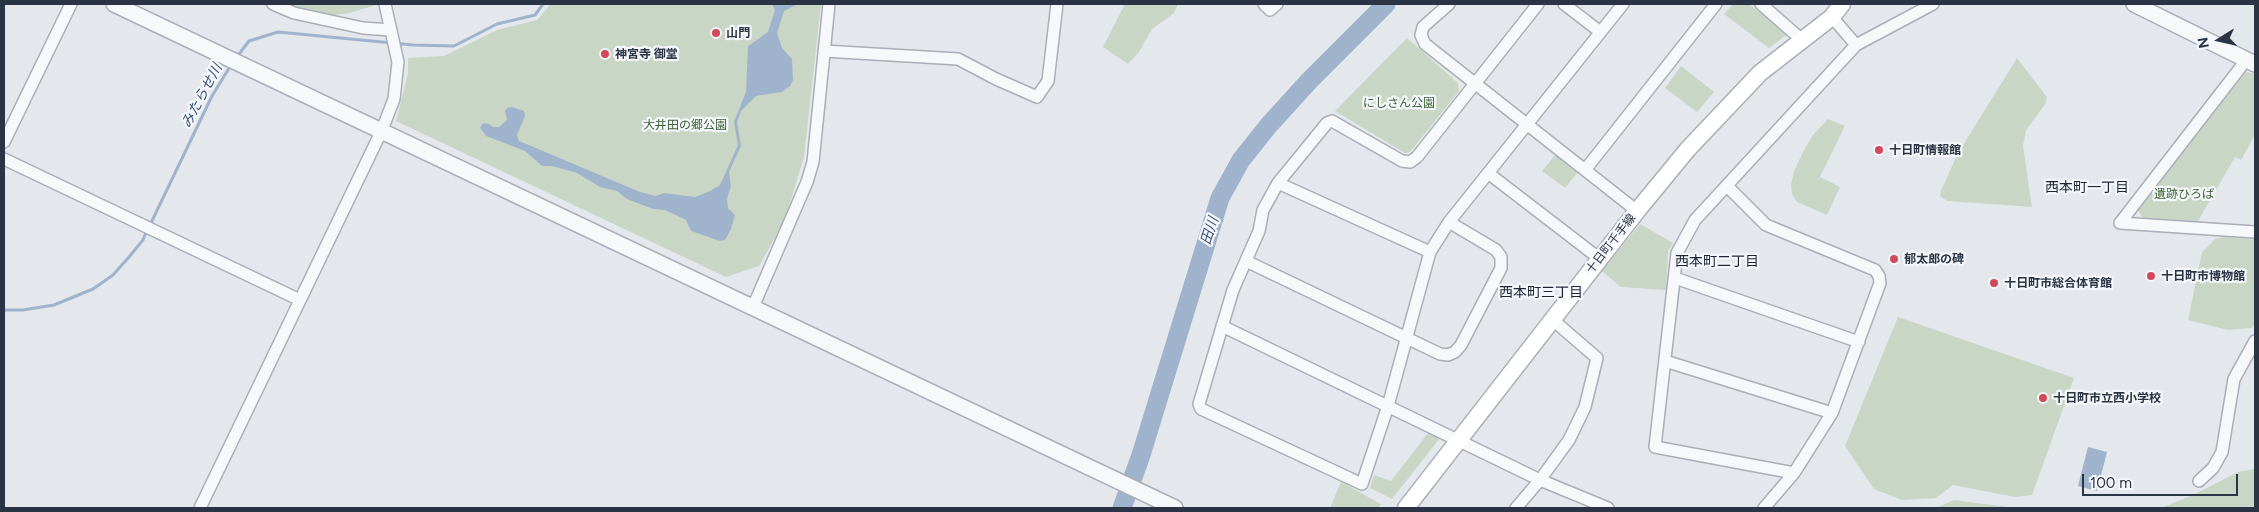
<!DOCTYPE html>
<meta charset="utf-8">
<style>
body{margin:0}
#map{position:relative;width:2259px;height:512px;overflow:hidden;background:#e4e7ec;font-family:Figtree,sans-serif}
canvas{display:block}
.frame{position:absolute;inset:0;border:5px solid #2b3445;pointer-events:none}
.north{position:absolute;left:2194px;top:15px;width:50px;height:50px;-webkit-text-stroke:4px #f4f6f9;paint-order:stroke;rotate:260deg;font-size:14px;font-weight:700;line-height:20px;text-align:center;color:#2b3445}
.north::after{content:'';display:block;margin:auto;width:18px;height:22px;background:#2b3445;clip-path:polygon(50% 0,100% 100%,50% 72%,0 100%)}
.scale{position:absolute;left:2082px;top:474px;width:156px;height:22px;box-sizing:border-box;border:2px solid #2b3445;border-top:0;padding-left:6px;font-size:15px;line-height:18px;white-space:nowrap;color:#2b3445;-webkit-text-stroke:4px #f4f6f9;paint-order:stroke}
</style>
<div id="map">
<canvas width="2259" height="512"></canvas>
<div class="frame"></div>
<div class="north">N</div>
<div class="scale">100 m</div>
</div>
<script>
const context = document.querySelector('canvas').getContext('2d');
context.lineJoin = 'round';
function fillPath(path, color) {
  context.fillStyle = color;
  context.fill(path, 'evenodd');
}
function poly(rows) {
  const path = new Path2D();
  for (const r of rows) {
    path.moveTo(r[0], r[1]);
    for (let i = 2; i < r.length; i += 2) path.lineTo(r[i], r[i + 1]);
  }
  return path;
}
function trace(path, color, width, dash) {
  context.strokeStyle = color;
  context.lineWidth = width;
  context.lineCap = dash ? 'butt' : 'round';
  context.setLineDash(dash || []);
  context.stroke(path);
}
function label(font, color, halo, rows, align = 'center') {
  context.font = font + ' Figtree,"Noto Sans JP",sans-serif';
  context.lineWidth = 4.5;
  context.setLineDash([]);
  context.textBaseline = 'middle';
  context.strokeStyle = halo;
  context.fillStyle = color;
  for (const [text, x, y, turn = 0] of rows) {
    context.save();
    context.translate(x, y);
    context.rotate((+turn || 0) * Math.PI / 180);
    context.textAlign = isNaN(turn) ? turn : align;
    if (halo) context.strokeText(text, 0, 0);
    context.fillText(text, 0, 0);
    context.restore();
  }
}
const green = poly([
 [261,4,380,4,349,13,313,18],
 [551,4,821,4,804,157,784,222,759,266,726,277,396,121,408,74,408,58,444,56,497,30,537,20],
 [1125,4,1178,4,1174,13,1152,29,1139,52,1128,64,1103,47],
 [1733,4,1749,4,1788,34,1769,48,1724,14],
 [1407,38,1458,83,1459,91,1410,152,1405,153,1335,111],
 [2017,58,2047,97,2046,103,2026,130,2023,146,2032,207,1947,201,1940,196,1941,191,1957,155],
 [1681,66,1714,92,1697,112,1665,88],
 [2246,72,2255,74,2255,135,2241,160,2235,157,2198,221,2143,218,2138,210],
 [1828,119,1845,126,1820,177,1840,187,1827,215,1797,202,1792,194,1791,185,1794,171,1803,152,1813,135],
 [1556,154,1578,172,1565,188,1542,171],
 [1640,224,1673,243,1668,251,1666,290,1621,287,1602,271],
 [2224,237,2255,239,2255,323,2252,328,2228,330,2188,320,2202,252,2215,239],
 [1898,317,2074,378,2032,495,2015,497,1953,485,1936,498,1902,500,1874,489,1845,446],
 [1429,432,1440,438,1392,499,1370,488,1374,475,1391,481],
 [2255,469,2255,508,2161,508,2195,494,2238,472],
 [1341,482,1381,504,1378,508,1330,508],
 [1954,500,2008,507,2017,508,1936,508]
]);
const water = poly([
 [772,4,798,4,784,11,777,33,782,48,792,59,793,80,790,86,782,92,756,96,741,111,737,122,741,146,729,172,731,186,727,199,728,208,735,215,731,229,725,240,720,241,691,231,686,220,665,210,653,209,627,199,617,191,600,187,577,173,552,166,542,166,525,151,486,136,480,128,483,123,489,124,493,127,499,127,507,120,505,111,507,108,512,107,524,111,525,116,517,135,519,141,524,143,640,192,656,196,664,193,695,197,710,191,720,185,738,145,734,122,746,92,748,46,768,32,775,10],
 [2088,447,2107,452,2097,491,2078,486]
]);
const stream = poly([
 [236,58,249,41,278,32,413,45,454,46,497,24,535,15,543,4],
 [150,225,212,96,231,65],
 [4,310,23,310,54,305,93,289,113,275,129,257,143,240,147,230]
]);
const river = poly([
 [1122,508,1141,455,1220,198,1241,160,1269,125,1309,81,1386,4]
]);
const minor = poly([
 [273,4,294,13,363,28,391,30],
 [1264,4,1270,10,1277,4],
 [1449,4,1423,27,1421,35,1425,44,1637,211],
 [1538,4,1417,157,1410,162,1402,161,1332,121,1327,123,1278,183,1263,210,1259,231,1233,290,1199,404,1201,409,1362,484,1388,406,1430,252,1449,222,1623,4],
 [1564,4,1599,31],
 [1761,4,1802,40],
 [1832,17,1856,45],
 [824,51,958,59,996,79,1037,97,1048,81,1057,4],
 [4,142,71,4],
 [4,159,300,300],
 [1585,170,1716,4],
 [1488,173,1600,259],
 [1278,183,1430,252],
 [1727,186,1766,225,1875,270,1879,276,1880,283,1832,413,1794,473,1764,508],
 [2120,223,2247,59],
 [2120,223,2255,232],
 [1246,261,1440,354,1448,355,1455,352,1461,345,1501,268,1501,257,1496,250,1449,222],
 [1675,278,1859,342],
 [753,307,807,182,813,162,829,4],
 [1222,326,1540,480,1608,508],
 [1665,361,1832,413],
 [1794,473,1655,447,1677,253,1695,220,1856,45,1933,4],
 [2199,481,2213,468,2222,452,2234,379,2255,341],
 [200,508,382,130,394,99,398,62,385,4],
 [1516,508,1540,480,1569,440,1585,407,1597,358,1553,320]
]);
const tertiary = poly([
 [114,4,1175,508],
 [2134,4,2255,64]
]);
const secondary = poly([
 [1406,508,1637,211,1688,149,1760,73,1832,17,1842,4]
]);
const markers = [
 [716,33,5,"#d1495b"],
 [605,54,5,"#d1495b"],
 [1879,150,5,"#d1495b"],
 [1894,259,5,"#d1495b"],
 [2151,276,5,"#d1495b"],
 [1994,283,5,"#d1495b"],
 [2043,398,5,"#d1495b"]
];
const poiNames = [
 ["山門",726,33],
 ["神宮寺 御堂",615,54],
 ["十日町情報館",1889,150],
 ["郁太郎の碑",1904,259],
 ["十日町市博物館",2161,276],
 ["十日町市総合体育館",2004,283],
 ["十日町市立西小学校",2053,398]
];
const parkNames = [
 ["にしさん公園",1399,103],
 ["大井田の郷公園",685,125],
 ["遺跡ひろば",2184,194]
];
const streetNames = [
 ["十日町千手線",1611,244,-52]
];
const waterNames = [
 ["みたらせ川",202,96,-62],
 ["田川",1210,231,-72]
];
const neighbourhoodNames = [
 ["西本町一丁目",2087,188],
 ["西本町二丁目",1717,262],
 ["西本町三丁目",1541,293]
];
fillPath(green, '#c9d6c5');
fillPath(water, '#9fb4cc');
trace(stream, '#9fb4cc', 3);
trace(river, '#9fb4cc', 19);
trace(minor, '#a9aeb7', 14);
trace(tertiary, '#a9aeb7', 18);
trace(secondary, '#a9aeb7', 19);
trace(minor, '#f7f8fa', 11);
trace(tertiary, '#f7f8fa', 15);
trace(secondary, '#fff', 16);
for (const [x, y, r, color] of markers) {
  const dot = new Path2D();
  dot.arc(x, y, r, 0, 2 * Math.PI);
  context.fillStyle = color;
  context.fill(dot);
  trace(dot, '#f4f6f9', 2);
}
label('bold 12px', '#2b3445', '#f4f6f9', poiNames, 'left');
label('12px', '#3f6138', '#f4f6f9', parkNames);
label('12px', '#2b3445', '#f4f6f9', streetNames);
label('italic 14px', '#34527a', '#f4f6f9', waterNames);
label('14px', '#1d2536', '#f4f6f9', neighbourhoodNames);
</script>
